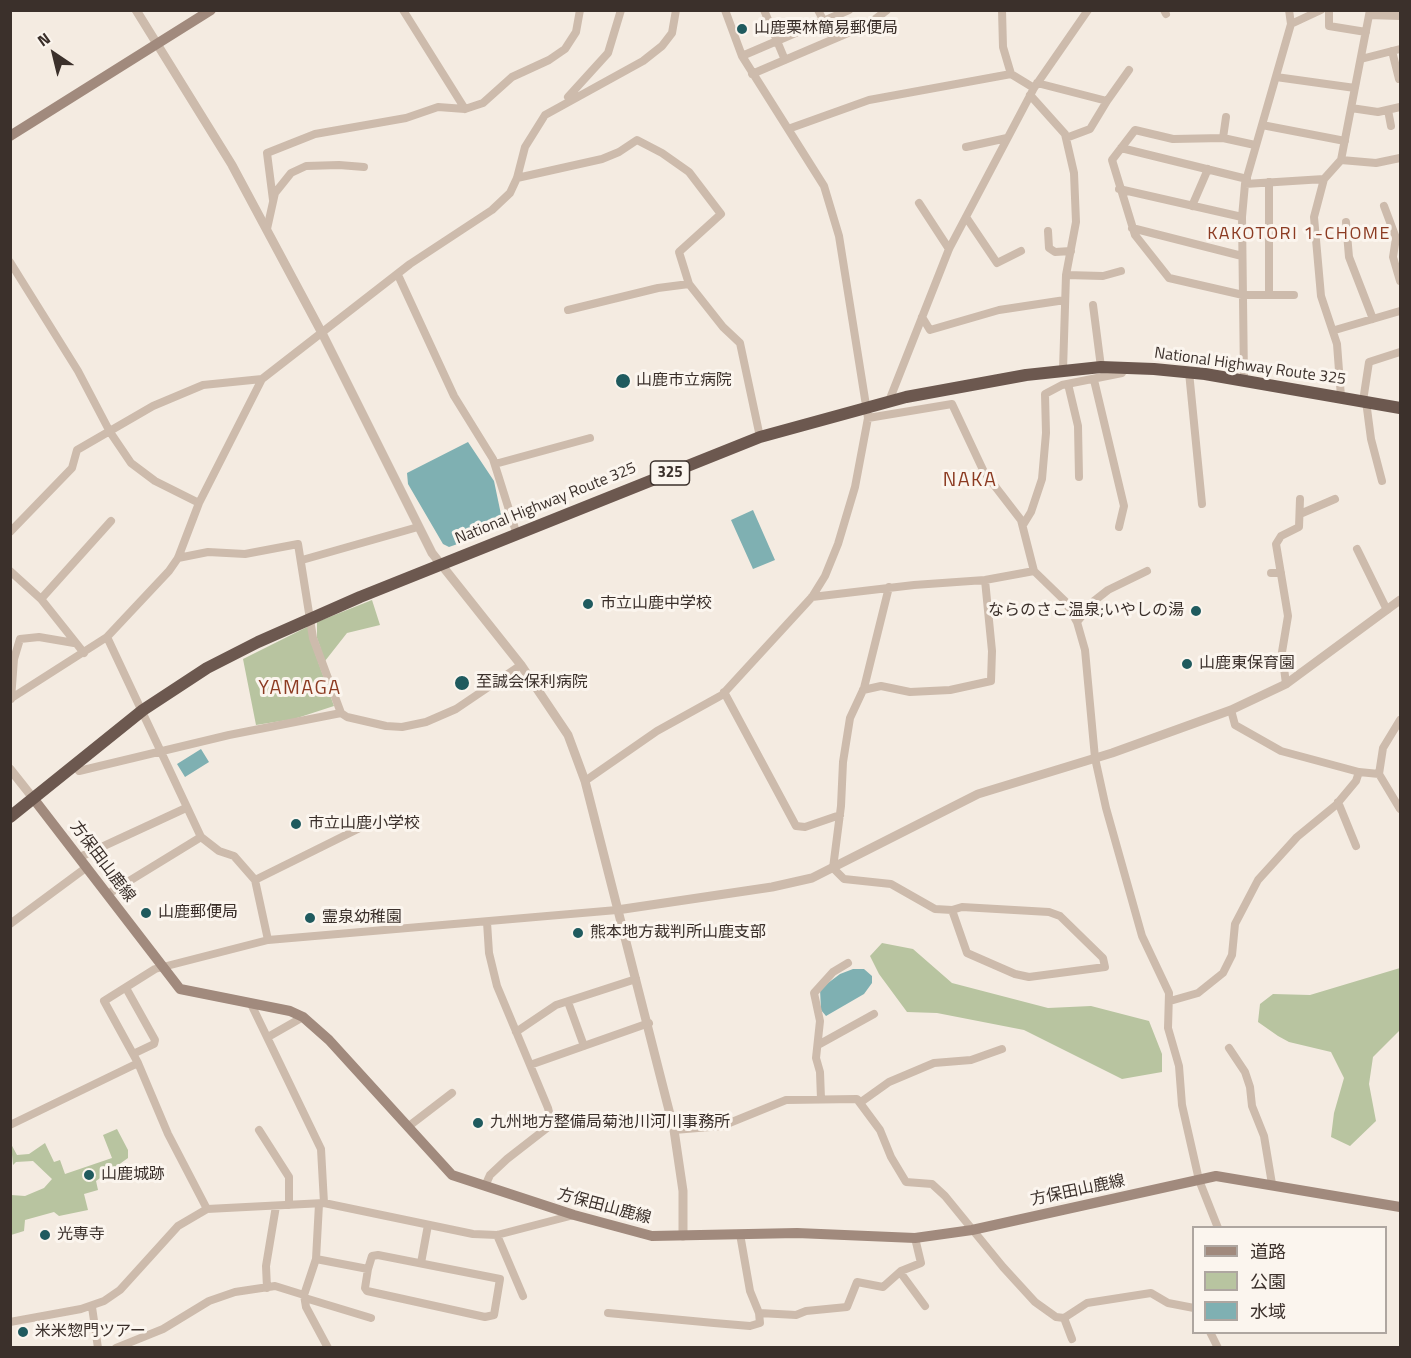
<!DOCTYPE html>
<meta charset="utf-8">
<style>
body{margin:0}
#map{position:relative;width:1411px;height:1358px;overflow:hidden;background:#f4ebe1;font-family:"Titillium Web","Noto Sans JP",sans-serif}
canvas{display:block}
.frame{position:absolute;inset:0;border:12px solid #3b302b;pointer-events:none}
.legend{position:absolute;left:1192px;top:1226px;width:195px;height:108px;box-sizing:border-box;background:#fbf5ee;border:2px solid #aea6a0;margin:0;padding:8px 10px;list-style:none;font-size:18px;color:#3b302b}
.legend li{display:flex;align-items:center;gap:12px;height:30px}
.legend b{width:30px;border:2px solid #aea6a0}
.north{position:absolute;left:24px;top:24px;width:60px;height:60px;-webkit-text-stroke:4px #fbf5ee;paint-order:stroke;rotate:325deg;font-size:16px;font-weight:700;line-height:24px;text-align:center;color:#3b302b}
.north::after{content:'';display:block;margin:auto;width:21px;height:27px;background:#3b302b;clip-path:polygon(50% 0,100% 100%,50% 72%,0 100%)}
</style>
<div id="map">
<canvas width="1411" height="1358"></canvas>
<div class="frame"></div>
<ul class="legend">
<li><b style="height:8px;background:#a18a7d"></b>道路</li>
<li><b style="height:16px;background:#b8c4a0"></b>公園</li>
<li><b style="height:16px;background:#7fb0b2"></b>水域</li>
</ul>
<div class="north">N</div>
</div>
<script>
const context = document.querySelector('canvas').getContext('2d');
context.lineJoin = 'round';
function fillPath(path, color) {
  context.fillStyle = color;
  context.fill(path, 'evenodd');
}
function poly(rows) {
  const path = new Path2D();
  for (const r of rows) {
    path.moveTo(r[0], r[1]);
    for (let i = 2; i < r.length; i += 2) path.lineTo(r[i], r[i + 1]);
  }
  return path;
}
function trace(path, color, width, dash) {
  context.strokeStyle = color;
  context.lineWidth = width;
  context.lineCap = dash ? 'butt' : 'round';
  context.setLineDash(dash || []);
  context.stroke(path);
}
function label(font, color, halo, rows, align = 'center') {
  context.font = font + ' "Titillium Web","Noto Sans JP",sans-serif';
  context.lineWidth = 6;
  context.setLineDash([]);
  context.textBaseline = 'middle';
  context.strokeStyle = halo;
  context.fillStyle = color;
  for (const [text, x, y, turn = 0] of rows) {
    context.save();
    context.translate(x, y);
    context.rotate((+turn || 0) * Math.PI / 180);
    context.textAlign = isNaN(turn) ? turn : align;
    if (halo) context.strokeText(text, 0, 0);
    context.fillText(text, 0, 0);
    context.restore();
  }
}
const green = poly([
 [372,600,380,625,347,633,325,661,317,638,317,622],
 [309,626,310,639,334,706,294,719,256,725,243,659],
 [882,943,913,949,952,983,1048,1008,1091,1006,1149,1021,1162,1054,1162,1072,1122,1079,1024,1030,937,1013,907,1012,879,974,870,956],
 [1400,968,1400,1030,1373,1057,1369,1084,1376,1121,1350,1146,1331,1137,1334,1113,1344,1078,1331,1052,1289,1042,1278,1036,1258,1022,1260,1004,1273,994,1310,995],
 [117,1129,128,1150,128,1158,96,1181,98,1190,84,1194,88,1210,59,1216,54,1212,25,1220,24,1231,11,1235,11,1195,25,1196,44,1188,52,1179,33,1161,16,1162,13,1165,11,1144,17,1155,29,1154,45,1143,54,1162,60,1160,65,1174,112,1158,103,1135]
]);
const water = poly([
 [468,442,494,481,503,524,500,529,449,547,443,544,408,484,407,473],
 [753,510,775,560,753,569,731,520],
 [201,749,209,762,185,777,177,764],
 [853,969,864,969,872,976,872,983,864,994,826,1016,821,1010,820,989,840,974]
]);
const minor = poly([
 [403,10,465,109],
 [764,10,785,60],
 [818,10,833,39],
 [1002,10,1003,47,1011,74,1034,88],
 [1164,10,1166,14],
 [1329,10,1329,26,1366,32],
 [1369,15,1400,16],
 [1291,24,1321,10],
 [1392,51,1399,79],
 [742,56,849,10],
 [1361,59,1400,49],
 [752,74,869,24,887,10],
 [1276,77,1355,88],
 [1037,83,1107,101,1090,129,1066,138],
 [1030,95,1065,134,1074,173,1076,222,1066,275,1063,370],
 [568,97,608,53,621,10],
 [1107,101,1129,70],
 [1351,108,1378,112,1400,107],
 [1388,110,1391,126],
 [1262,125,1345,141],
 [788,129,869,100,1011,74],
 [1223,138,1226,117],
 [1255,145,1223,138,1173,139,1135,130,1112,160,1135,235,1169,278,1243,295,1294,295],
 [966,147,1007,138],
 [1121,148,1247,179],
 [1341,160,1376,163,1400,158],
 [517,178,602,159,619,152,637,140,662,153,689,172,721,214,679,252,689,284],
 [1245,184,1324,179],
 [1119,189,1242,217],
 [273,200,267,153,315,134,406,118,438,107,465,109,483,103,512,77,549,60,565,49,576,32,580,10],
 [919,203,949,249],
 [1192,206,1208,169],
 [1384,206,1396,238,1393,257,1400,281],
 [966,217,997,263,1021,251],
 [1346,222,1349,257,1373,319],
 [1132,228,1242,256],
 [267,229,275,193,291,173,306,166,339,165,364,167],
 [1048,231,1049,248,1055,252,1071,251],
 [10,262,78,371,110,432,131,463,155,481,199,503],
 [398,275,454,396,493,459,517,535],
 [1066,275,1103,276,1121,271],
 [1269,295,1269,182],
 [1093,305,1101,367],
 [568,310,658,288,689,284,723,327,740,343,760,437],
 [922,317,930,330,999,310,1065,300],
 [1335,330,1400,311],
 [1189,372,1202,504],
 [1094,380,1124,506,1119,527],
 [1244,380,1242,217,1245,184,1291,24,1289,10],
 [1068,384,1078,426,1079,477],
 [1341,397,1337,344,1321,296,1314,217,1324,179,1341,160,1370,10],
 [889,401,949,249,1034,88,1088,10],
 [1363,401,1369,362,1400,352],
 [1366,401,1371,439,1382,481],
 [868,418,952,404,984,472,1021,520,1034,571,1065,601,1077,622,1085,650,1095,758,1106,808,1142,936,1169,993,1168,1028,1179,1066,1182,1105,1199,1180,1218,1228],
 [495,464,590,438],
 [1300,514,1335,499],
 [1023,525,1031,512,1042,479,1046,433,1045,394,1062,385,1122,373,1125,368],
 [10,532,72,468,77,450,153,406,203,385,262,379],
 [1357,549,1387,610],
 [178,558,208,552,245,554,298,544,313,638,341,713,347,717,386,726,402,727,426,722,456,709,521,665],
 [302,560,418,527],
 [10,571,41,599,84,653],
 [1271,573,1281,573],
 [889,587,864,688,850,718,843,762,841,806,833,868,844,879,891,884,935,909,952,910,967,953,1015,974,1029,977,1105,967,1103,958,1060,916,1049,912,962,907,952,910],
 [812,597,914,585,985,580,1034,571],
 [41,599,111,521],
 [1077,622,1094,601,1108,590,1147,571],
 [107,637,201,837,219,851,234,856,255,880,268,940],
 [1286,684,1282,652,1288,616,1276,544,1281,536,1299,527,1300,499],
 [863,690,881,686,910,692,950,690,991,681,992,651,985,580],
 [724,692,796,826,805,827,840,815],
 [10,699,107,637,169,571,178,558,199,503,262,379,410,264,492,210,510,193,517,178,525,147,545,115,643,61,662,46,672,33,676,10],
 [11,699,14,659,20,639,39,637,74,643],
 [1231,710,1235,725,1281,751,1359,772,1379,774],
 [1400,720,1383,748,1379,774,1400,809],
 [75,766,79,771,229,735,341,713],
 [585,781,657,731,722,695,812,597,825,576,838,544,855,487,868,418,839,236,824,186,742,56,725,10],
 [1338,802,1356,846],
 [80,857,186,808],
 [255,880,376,820],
 [108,894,201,837],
 [10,924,87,867],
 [126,988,155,1040,154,1044,133,1054],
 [1170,1001,1198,993,1223,973,1232,955,1235,924,1258,880,1297,837,1336,805,1356,781,1359,772],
 [568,1002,584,1046],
 [252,1006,321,1149,324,1203],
 [516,1032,556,1005,636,979],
 [268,1037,303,1017],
 [818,1045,874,1014],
 [1229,1048,1245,1072,1250,1087,1252,1106,1264,1136,1272,1184],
 [530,1065,649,1023],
 [821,1099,820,1072,816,1058,820,1021,814,993,833,972,848,963],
 [861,1102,889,1082,934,1063,971,1060,1002,1049],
 [10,1125,138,1063],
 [409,1126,452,1093],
 [259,1130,289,1177,289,1205],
 [674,1130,722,1126,786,1100,857,1099,880,1130,891,1157,906,1182,932,1184,945,1196,1003,1267,1035,1302,1056,1317,1064,1318],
 [485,1186,490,1175,507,1159,552,1124,548,1108,497,986,489,953,487,922],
 [319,1204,316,1259,304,1295,306,1307,328,1348],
 [207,1209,168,1134,138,1063,104,1001,155,969,268,940,617,910],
 [497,1235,523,1296],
 [316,1259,368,1269,372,1256,378,1255,500,1279,494,1315,485,1317,367,1291,365,1288,368,1269],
 [421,1263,428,1225],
 [900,1272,925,1306],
 [267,1288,266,1266,276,1206],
 [305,1298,371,1318],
 [92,1307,98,1348],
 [608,1313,714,1323,750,1326,760,1323,759,1313,750,1291,740,1234],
 [759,1313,796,1315,806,1311,847,1307,857,1282,883,1287,901,1271,921,1263,915,1238],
 [1064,1318,1087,1303,1151,1293,1168,1303,1194,1308],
 [1064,1318,1072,1339],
 [10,1322,81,1309,104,1301,120,1290,178,1226,207,1209,324,1203,473,1234,497,1235,574,1215],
 [1210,1332,1218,1348],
 [116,1348,163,1329,209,1301,235,1292,275,1286,304,1295]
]);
const tertiary = poly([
 [136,10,232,165,322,333,432,553,521,665,568,735,585,781,674,1130,683,1191,683,1236],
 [10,769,33,798],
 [617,910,772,887,812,878,978,794,1112,753,1231,710,1286,684,1400,600]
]);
const secondary = poly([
 [10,136,211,10],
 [33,798,180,989,290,1011,303,1017,329,1040,452,1175,574,1215,652,1236,797,1233,915,1238,972,1230,1216,1176,1400,1207]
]);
const trunk = poly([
 [10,817,143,710,207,668,258,642,360,597,760,437,906,397,1026,375,1101,367,1154,369,1205,374,1400,408]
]);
const markers = [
 [742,29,6,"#1f5a5e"],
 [623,381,8,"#1f5a5e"],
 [588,604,6,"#1f5a5e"],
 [1196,611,6,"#1f5a5e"],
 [1187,664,6,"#1f5a5e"],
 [462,683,8,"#1f5a5e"],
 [296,824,6,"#1f5a5e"],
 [146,913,6,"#1f5a5e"],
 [310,918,6,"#1f5a5e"],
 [578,933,6,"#1f5a5e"],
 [478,1123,6,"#1f5a5e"],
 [89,1175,6,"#1f5a5e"],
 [45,1235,6,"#1f5a5e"],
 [23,1332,6,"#1f5a5e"]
];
const shields = [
 [670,473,39]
];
const shieldNames = [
 ["325",670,473]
];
const poiNames = [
 ["山鹿栗林簡易郵便局",754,29],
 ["山鹿市立病院",636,381],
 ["市立山鹿中学校",600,604],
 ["ならのさこ温泉;いやしの湯",1184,611,"right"],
 ["山鹿東保育園",1199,664],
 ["至誠会保利病院",476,683],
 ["市立山鹿小学校",308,824],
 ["山鹿郵便局",158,913],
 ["霊泉幼稚園",322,918],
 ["熊本地方裁判所山鹿支部",590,933],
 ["九州地方整備局菊池川河川事務所",490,1123],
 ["山鹿城跡",101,1175],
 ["光専寺",57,1235],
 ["米米惣門ツアー",35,1332]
];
const streetNames = [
 ["National Highway Route 325",1250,367,8],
 ["National Highway Route 325",546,504,-22],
 ["方保田山鹿線",102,862,53],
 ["方保田山鹿線",1078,1191,-12],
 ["方保田山鹿線",604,1207,15]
];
const neighbourhoodNames = [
 ["KAKOTORI 1-CHOME",1299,235]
];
const quarterNames = [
 ["NAKA",970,481],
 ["YAMAGA",300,689]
];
fillPath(green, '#b8c4a0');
fillPath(water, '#7fb0b2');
trace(minor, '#cdbbac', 8);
trace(tertiary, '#cdbbac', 9);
trace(secondary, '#a18a7d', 10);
trace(trunk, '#6c584f', 12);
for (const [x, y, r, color] of markers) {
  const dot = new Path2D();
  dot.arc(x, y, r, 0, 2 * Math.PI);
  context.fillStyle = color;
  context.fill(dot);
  trace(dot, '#fbf5ee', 2);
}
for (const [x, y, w] of shields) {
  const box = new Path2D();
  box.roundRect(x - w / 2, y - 12, w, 24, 4.5);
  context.fillStyle = '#fbf5ee';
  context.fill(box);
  trace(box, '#3b302b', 1.5);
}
label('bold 15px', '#3b302b', null, shieldNames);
label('16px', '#3b302b', '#fbf5ee', poiNames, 'left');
label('16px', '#3b302b', '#fbf5ee', streetNames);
context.letterSpacing = '1.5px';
label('18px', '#8c3b22', '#fbf5ee', neighbourhoodNames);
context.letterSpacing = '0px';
context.letterSpacing = '1.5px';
label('20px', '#8c3b22', '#fbf5ee', quarterNames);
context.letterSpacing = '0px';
</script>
